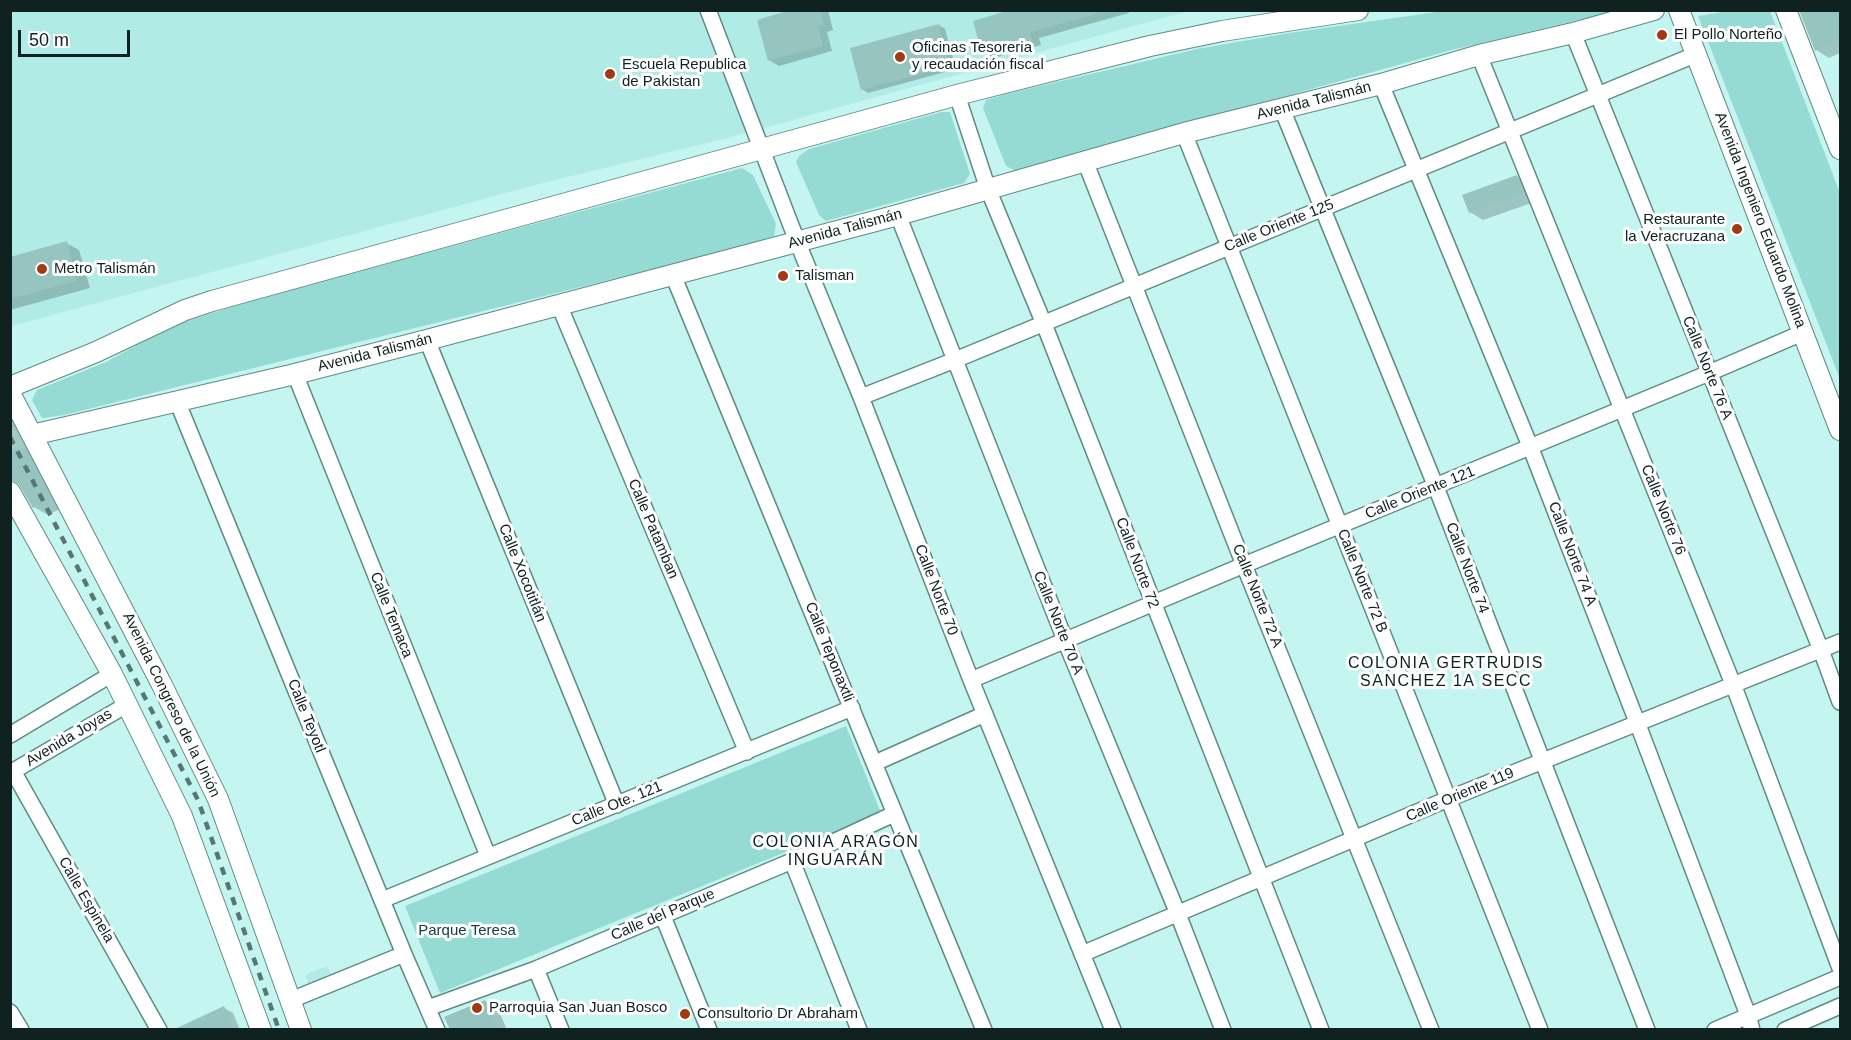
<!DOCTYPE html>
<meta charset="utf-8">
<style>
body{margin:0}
#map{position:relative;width:1851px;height:1040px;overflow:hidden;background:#c5f5f0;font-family:Helvetica,sans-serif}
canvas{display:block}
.frame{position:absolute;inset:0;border:12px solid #0f2220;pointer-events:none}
.scale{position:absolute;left:18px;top:30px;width:112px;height:27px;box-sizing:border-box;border:3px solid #0f2220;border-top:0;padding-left:8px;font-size:18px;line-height:21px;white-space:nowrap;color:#0f2220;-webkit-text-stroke:4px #fff;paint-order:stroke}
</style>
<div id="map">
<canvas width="1851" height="1040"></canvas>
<div class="frame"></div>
<div class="scale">50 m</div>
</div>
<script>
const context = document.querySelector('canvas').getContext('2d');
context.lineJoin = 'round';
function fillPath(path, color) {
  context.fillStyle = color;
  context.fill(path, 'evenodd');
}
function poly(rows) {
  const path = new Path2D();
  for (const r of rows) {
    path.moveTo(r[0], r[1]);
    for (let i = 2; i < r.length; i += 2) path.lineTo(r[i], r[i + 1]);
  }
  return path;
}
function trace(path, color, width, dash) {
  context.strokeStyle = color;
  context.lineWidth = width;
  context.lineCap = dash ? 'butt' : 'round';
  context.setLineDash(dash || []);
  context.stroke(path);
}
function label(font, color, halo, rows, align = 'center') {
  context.font = font + ' Helvetica,sans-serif';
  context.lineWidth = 6;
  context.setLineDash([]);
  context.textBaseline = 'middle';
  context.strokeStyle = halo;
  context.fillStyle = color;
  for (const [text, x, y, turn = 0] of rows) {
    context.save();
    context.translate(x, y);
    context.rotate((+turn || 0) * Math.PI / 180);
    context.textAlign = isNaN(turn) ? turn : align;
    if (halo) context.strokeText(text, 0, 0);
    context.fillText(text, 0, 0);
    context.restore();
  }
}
const built = poly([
 [11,11,1188,11,728,138,547,182,11,326],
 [327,966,333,979,310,988,305,975]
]);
const green = poly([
 [1444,11,1617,11,1452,50,1016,171,1006,166,983,108,986,100,1006,94,1197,49,1289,33],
 [1729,11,1770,11,1840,193,1840,379,1698,16],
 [941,112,950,112,970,174,964,183,826,221,819,215,796,162,799,156,809,149],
 [742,168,753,175,776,224,774,236,758,243,64,415,42,418,32,400,37,390,106,362,172,326,259,298],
 [846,726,881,813,440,993,405,906]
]);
const shadow = poly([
 [796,10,828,10,833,30,827,32,832,51,779,66,769,60],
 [1037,10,1128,10,1129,13,1039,38,1041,45,993,58,983,53],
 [1800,10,1840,10,1840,53,1829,58,1816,50],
 [939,25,945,29,956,69,868,93,862,89],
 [1517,177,1530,185,1537,201,1483,220,1470,212],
 [66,243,79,250,90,288,10,310,10,258],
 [10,392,64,507,48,515,34,507,22,486,10,479],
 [485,1001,498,1009,507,1030,451,1030,446,1017],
 [224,1008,233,1013,240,1030,181,1029]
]);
const building = poly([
 [790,10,820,10,824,25,818,26,823,46,768,61,757,20],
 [1010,10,1097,10,1097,14,1030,32,1032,40,982,54,973,21],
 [1799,10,1840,10,1840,40,1815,51],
 [939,24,950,66,861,90,850,48],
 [1517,175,1524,194,1469,213,1462,195],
 [67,241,77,281,10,299,10,257],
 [10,420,52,499,33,508,20,486,16,481,10,480],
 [485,1000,498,1029,450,1029,444,1017],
 [224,1006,233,1029,175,1029]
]);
const majorTunnel = poly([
 [10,441,32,435]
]);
const minor = poly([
 [708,10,797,241,861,397,971,680,1113,1030],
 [1573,33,1821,650,1840,702],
 [1479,55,1733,684,1840,968],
 [1381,84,1530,446,1637,722,1748,1015,1752,1030],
 [957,95,988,189,1044,324,1321,1030],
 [1282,109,1436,487,1647,1030],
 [1184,133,1540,1030],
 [1085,161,1244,565,1431,1030],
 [898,215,1065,640,1178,914,1223,1030],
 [673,275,984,1030],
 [559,305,747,752],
 [427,340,617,805],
 [295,374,488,856],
 [861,397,955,360,1697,54],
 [177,401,404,954,437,1030],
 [971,680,1244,565,1709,373,1802,333],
 [10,735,112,674],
 [875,763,985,714],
 [13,771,159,1030],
 [10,773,128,704],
 [792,861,859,1030],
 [382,900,852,708],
 [662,914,709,1030],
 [1082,954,1448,799,1840,642],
 [536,969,561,1030],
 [291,1000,404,954],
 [428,1008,536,969,792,861,894,814],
 [10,1012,21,1030],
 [1715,1030,1840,977],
 [1785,1030,1840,1006]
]);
const major = poly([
 [1679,10,1840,430],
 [1786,10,1840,149],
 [10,387,96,352,185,310,212,301,957,95,1150,46,1222,31,1358,10],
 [10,393,161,683,218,799,301,1030],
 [32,435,295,374,427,340,898,215,1184,133,1381,84,1479,55,1573,33,1654,10],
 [10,492,112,674,182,816,261,1030]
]);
const rail = poly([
 [10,437,198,800,279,1030]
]);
const markers = [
 [1662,35,6,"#a03a14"],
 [900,57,6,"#a03a14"],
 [610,74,6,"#a03a14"],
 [1737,229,6,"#a03a14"],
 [42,269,6,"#a03a14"],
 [783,276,6,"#a03a14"],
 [477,1008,6,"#a03a14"],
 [685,1014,6,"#a03a14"]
];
const poiNames = [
 ["El Pollo Norteño",1674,35],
 ["Oficinas Tesoreria",912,48],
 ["y recaudación fiscal",912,65],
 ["Escuela Republica",622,65],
 ["de Pakistan",622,82],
 ["Restaurante",1725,220,"right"],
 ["la Veracruzana",1725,237,"right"],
 ["Metro Talismán",54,269],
 ["Talisman",795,276],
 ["Parroquia San Juan Bosco",489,1008],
 ["Consultorio Dr Abraham",697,1014]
];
const streetNames = [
 ["Avenida Talismán",1314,101,-14],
 ["Avenida Ingeniero Eduardo Molina",1760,220,69],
 ["Calle Oriente 125",1279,226,-22],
 ["Avenida Talismán",845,229,-15],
 ["Avenida Talismán",375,353,-14],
 ["Calle Norte 76 A",1707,368,68],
 ["Calle Oriente 121",1420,493,-22],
 ["Calle Norte 76",1663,510,68],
 ["Calle Patamban",653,529,67],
 ["Calle Norte 74 A",1572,554,69],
 ["Calle Norte 72",1137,563,69],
 ["Calle Norte 74",1467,568,69],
 ["Calle Xocotitlán",522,573,68],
 ["Calle Norte 72 B",1362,581,68],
 ["Calle Norte 70",936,590,69],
 ["Calle Norte 72 A",1257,596,68],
 ["Calle Temaca",391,615,68],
 ["Calle Norte 70 A",1058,623,68],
 ["Calle Teponaxtli",829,652,68],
 ["Avenida Congreso de la Unión",171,705,64],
 ["Calle Teyotl",306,716,68],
 ["Avenida Joyas",69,738,-31],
 ["Calle Oriente 119",1460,795,-23],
 ["Calle Ote. 121",617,804,-22],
 ["Calle Espinela",86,900,60],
 ["Calle del Parque",663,915,-23]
];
const parkNames = [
 ["Parque Teresa",467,931]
];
const neighbourhoodNames = [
 ["COLONIA GERTRUDIS",1446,664],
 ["SANCHEZ 1A SECC",1446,682],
 ["COLONIA ARAGÓN",836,843],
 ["INGUARÁN",836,861]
];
fillPath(built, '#b1ebe5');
fillPath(green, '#95dbd4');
fillPath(shadow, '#0003');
fillPath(building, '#96c4bf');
trace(majorTunnel, '#a1cbc6', 20, [20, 10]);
trace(minor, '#5e8b87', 18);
trace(major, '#5e8b87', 22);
trace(minor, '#fff', 15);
trace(major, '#fff', 20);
trace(rail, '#587773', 4.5, [8, 8]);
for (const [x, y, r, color] of markers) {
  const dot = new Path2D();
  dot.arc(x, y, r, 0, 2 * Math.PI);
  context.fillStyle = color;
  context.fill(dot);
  trace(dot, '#fff', 2);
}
label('15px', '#0f2220', '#fff', poiNames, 'left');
label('15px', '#0f2220', '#fff', streetNames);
label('15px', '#13413e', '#fff', parkNames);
context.letterSpacing = '1.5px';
label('16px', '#0f2220', '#fff', neighbourhoodNames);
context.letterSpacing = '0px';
</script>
